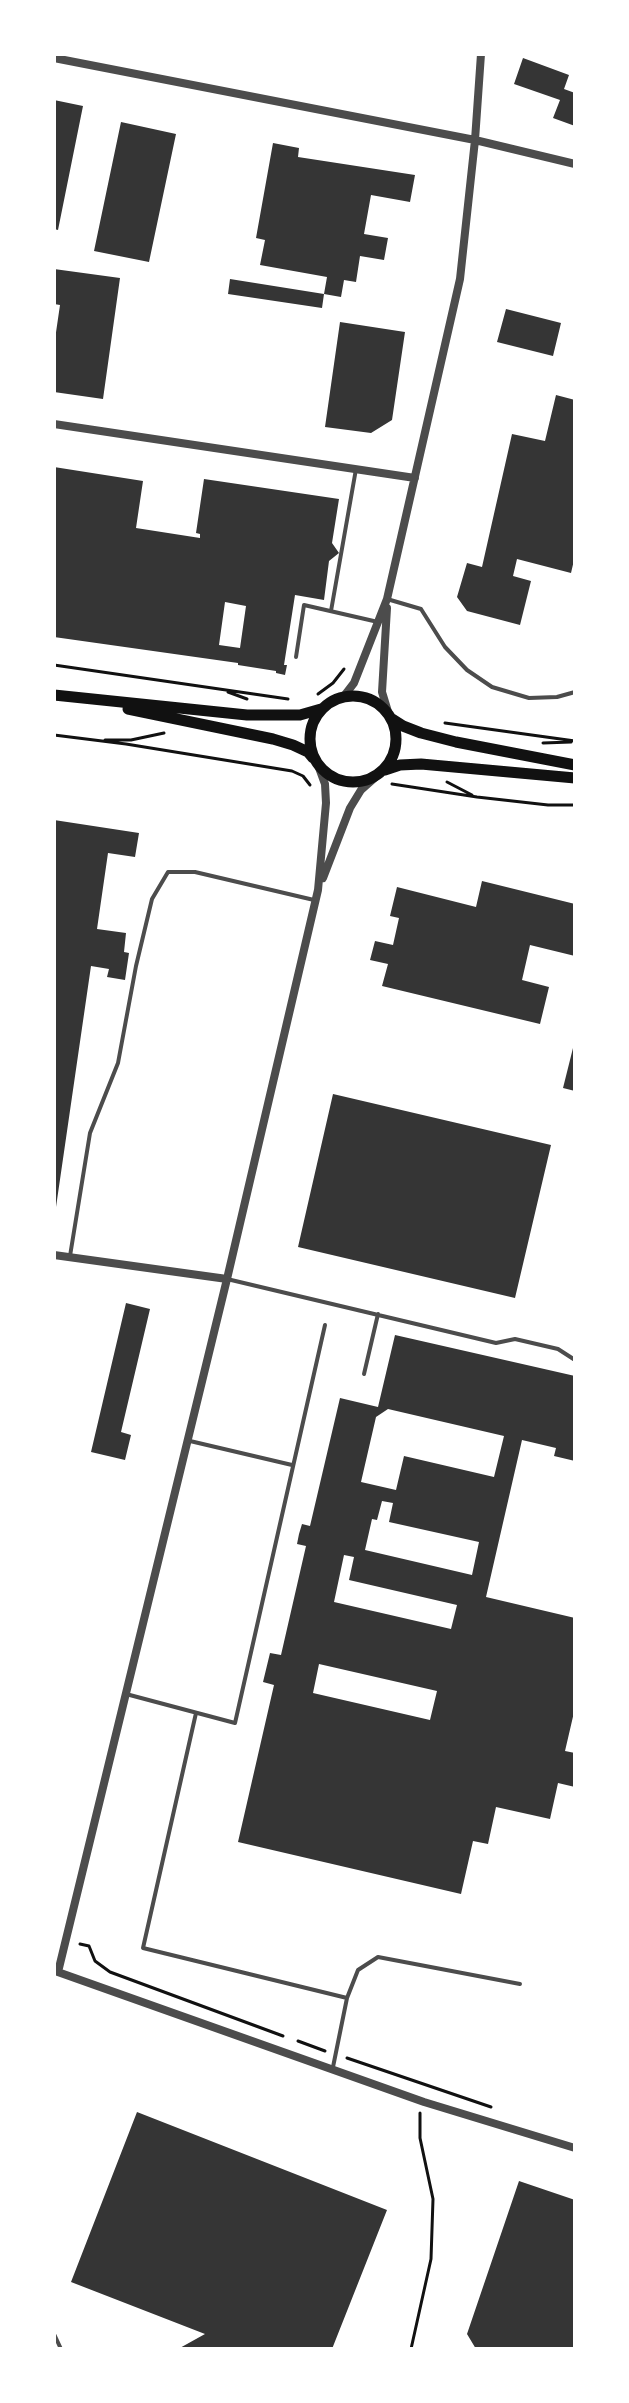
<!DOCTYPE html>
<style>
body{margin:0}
#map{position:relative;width:629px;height:2403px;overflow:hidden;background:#fff;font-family:"Varela Round",sans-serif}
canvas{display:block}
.frame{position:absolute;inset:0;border:56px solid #fff;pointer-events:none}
</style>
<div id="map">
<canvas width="629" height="2403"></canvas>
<div class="frame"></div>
</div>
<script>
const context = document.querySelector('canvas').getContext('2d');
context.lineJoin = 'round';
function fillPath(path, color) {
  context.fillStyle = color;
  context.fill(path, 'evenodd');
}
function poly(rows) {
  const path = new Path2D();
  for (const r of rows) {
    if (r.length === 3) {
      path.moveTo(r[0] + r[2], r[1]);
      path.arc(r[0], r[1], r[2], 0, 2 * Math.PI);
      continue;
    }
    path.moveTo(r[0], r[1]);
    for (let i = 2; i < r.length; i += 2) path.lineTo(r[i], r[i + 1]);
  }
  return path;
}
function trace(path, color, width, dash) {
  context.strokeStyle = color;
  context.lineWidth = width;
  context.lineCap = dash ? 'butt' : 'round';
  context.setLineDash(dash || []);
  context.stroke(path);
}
const building = poly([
 [523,58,569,75,564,89,575,93,575,126,553,118,560,100,514,84],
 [54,100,83,106,58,230,54,229],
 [121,122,176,134,149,262,94,251],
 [273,143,299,148,298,157,415,175,410,202,371,195,364,234,388,238,384,260,360,256,356,282,344,280,341,297,324,294,327,277,260,265,265,240,256,238],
 [54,269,120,278,103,399,54,392,54,346,60,305,54,304],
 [230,279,324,294,322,308,228,294],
 [506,309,561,323,553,356,497,342],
 [340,322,405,332,392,420,371,433,325,427],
 [556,395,575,400,575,556,571,573,517,559,513,576,531,581,520,625,467,611,457,597,467,563,482,567,512,434,545,441],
 [54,467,143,481,136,528,200,538,200,534,196,533,204,479,339,499,332,543,339,553,329,561,324,600,295,595,284,665,287,665,285,675,276,673,276,671,238,665,238,663,54,637],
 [225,602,246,606,240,648,219,645],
 [54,820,139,833,135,857,108,853,97,929,126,933,124,952,129,953,125,980,107,977,109,969,91,966,56,1207,54,1207],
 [482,881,575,904,575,956,530,945,522,980,549,987,540,1024,382,986,388,964,370,960,375,941,393,945,399,918,390,916,397,887,476,907],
 [574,1044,575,1044,575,1091,563,1088],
 [333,1094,551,1145,515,1298,298,1247],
 [126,1303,150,1309,121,1432,131,1435,125,1460,91,1452],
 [395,1335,575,1376,575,1461,554,1456,556,1448,522,1440,486,1597,575,1618,575,1708,565,1751,575,1753,575,1787,558,1783,550,1819,496,1807,488,1844,473,1841,461,1894,238,1842,274,1685,263,1682,270,1653,281,1655,306,1546,297,1544,299,1534,302,1524,310,1526,340,1398,378,1407],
 [388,1409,504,1436,494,1477,404,1456,396,1490,361,1482,376,1417],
 [382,1501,393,1503,389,1522,479,1542,472,1575,365,1550,372,1519,377,1520],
 [344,1555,354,1557,349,1580,457,1605,451,1629,334,1602],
 [319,1664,437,1691,430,1720,313,1693],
 [137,2112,387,2210,332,2349,178,2349,205,2334,71,2282],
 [519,2181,575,2200,575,2349,476,2349,467,2334]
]);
const path = poly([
 [54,665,288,699],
 [228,692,247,699],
 [318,694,333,683,344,669],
 [445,723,575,741],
 [54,735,126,744,292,771,303,776,310,785],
 [105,740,131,740,164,733],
 [543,743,571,742],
 [447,782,472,795],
 [392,784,477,797,548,805,575,805],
 [80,1944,89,1946,95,1961,110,1972,283,2036],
 [298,2041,325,2051],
 [347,2058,491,2107],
 [411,2349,431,2259,433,2199,420,2138,420,2113]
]);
const service = poly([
 [387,599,421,609,445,647,467,670,492,687,529,698,557,697,575,692],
 [331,611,356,469],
 [296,657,304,605,378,622],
 [70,1256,90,1133,118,1063,136,966,152,899,168,872,195,872,314,900],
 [227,1279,496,1343,515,1339,558,1349,575,1360],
 [364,1374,378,1314],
 [190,1441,292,1465],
 [126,1694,235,1723,325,1325],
 [196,1713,143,1948,347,1998],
 [333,2067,347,1998,358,1970,378,1957,520,1984],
 [54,2334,61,2349]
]);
const minor = poly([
 [54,58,475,140,575,164],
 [54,424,415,478],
 [387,608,382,692,389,715],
 [344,696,354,683,387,599,460,279,475,140,481,54],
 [323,878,350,808,361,790,379,774],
 [54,1255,227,1279],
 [55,1971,424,2102,575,2148],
 [58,1972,227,1279,318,890,326,803,325,784,318,765]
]);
const secondary = poly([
 [54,695,247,715,300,715,321,709],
 [353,739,43],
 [128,709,273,739,293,745,308,752,313,758],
 [392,719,403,726,421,733,456,742,575,765],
 [385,770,400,765,421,764,575,778]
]);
fillPath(building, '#353535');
trace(path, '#111', 3);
trace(service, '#4c4c4c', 4);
trace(minor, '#4c4c4c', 8);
trace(secondary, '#111', 11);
</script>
